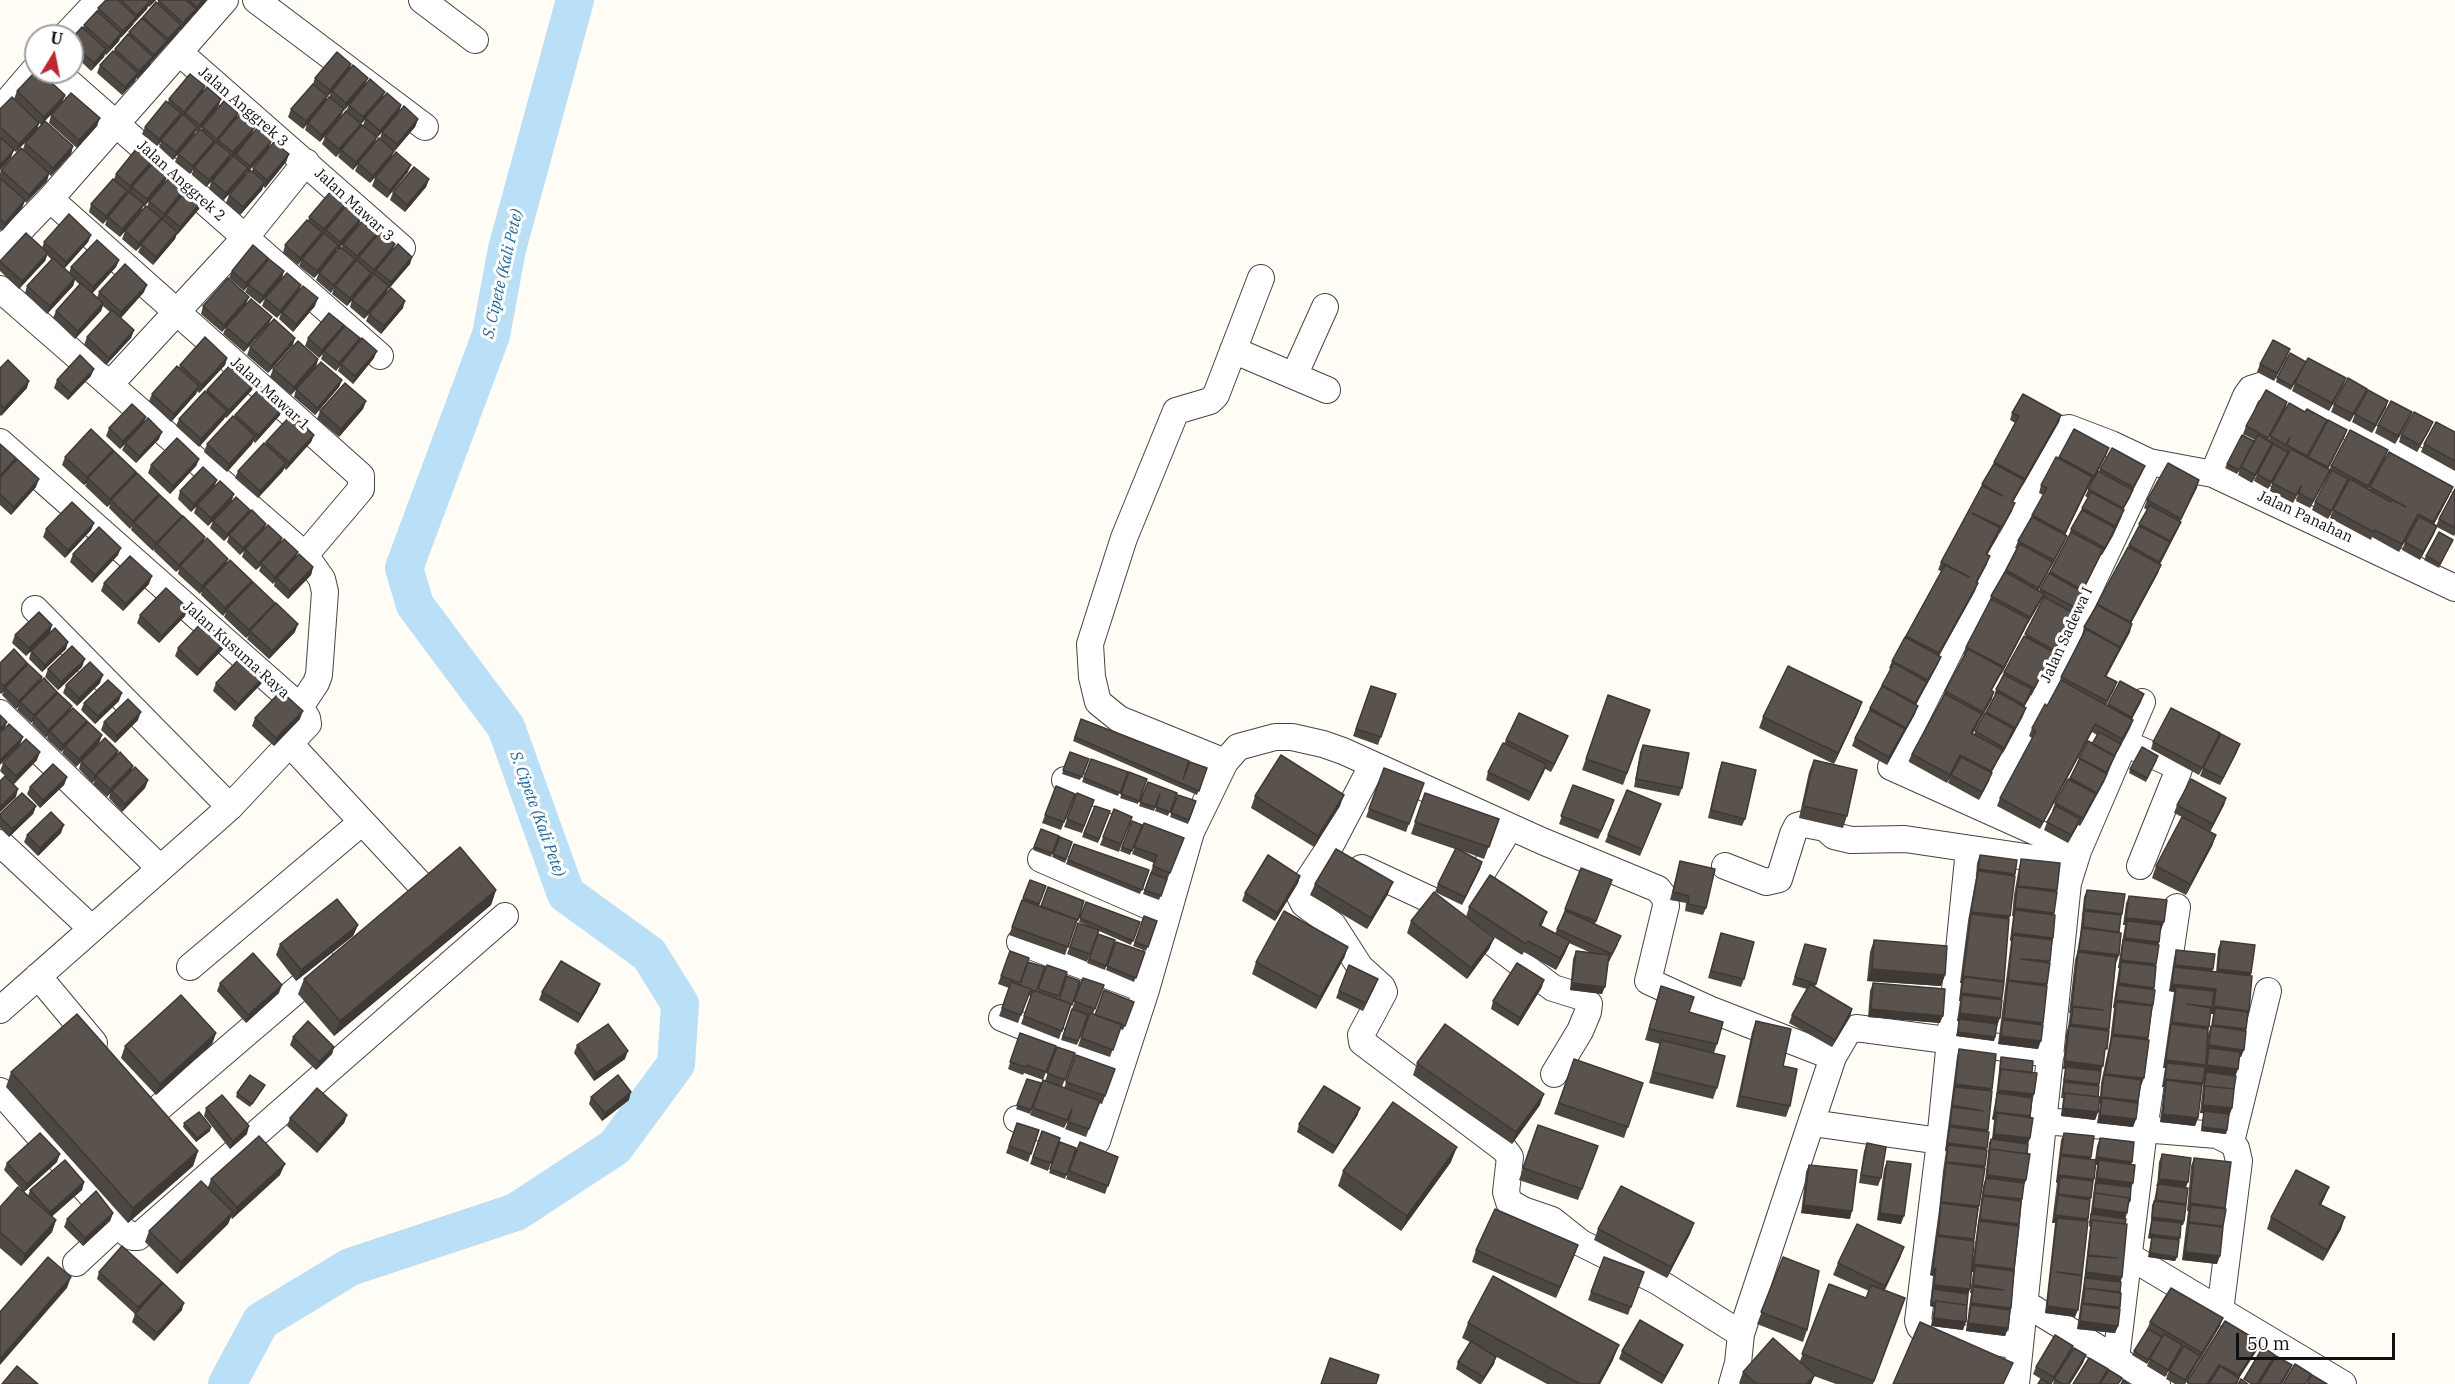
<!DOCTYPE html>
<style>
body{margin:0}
#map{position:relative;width:2455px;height:1384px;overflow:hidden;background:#fffdf5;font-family:"IBM Plex Serif",serif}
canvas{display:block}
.north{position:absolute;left:24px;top:24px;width:60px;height:60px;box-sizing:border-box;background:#fff;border:2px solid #a0a0a0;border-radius:50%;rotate:10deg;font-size:16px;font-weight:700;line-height:24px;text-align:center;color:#111}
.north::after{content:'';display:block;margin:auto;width:21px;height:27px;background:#c4262e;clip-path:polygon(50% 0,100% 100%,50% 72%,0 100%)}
.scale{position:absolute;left:2236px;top:1333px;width:159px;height:27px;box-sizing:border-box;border:3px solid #111;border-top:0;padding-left:8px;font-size:18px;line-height:21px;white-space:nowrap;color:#111;-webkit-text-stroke:4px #fff;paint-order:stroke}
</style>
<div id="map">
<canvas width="2455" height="1384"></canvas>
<div class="north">U</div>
<div class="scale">50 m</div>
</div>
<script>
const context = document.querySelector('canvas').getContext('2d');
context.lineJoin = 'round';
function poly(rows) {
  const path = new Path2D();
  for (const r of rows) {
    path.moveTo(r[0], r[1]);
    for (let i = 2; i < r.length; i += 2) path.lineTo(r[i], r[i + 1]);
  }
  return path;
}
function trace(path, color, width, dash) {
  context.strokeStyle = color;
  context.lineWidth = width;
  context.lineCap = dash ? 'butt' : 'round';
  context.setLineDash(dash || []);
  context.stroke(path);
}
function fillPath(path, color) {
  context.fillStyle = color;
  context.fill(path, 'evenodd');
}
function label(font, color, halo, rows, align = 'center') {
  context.font = font + ' "IBM Plex Serif",serif';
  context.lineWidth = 6;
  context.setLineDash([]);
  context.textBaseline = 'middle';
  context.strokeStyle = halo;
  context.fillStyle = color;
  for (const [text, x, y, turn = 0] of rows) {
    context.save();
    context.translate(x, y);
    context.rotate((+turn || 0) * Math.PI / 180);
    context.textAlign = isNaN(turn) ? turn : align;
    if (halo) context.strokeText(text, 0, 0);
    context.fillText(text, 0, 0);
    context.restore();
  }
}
const river = poly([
 [227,1384,261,1321,350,1267,516,1212,615,1147,676,1064,680,1004,649,954,566,894,506,727,415,605,404,568,491,335,507,249,575,0]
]);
const minor = poly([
 [256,0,425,127],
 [422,0,475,40],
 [65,36,99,0],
 [180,53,402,248],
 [57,72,380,356],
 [0,110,36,68],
 [50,199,361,476,361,489,305,555,322,579,325,592,319,675,316,683,300,707],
 [0,251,50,199,225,0],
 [0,289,305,555],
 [1233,350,1327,390],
 [1294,376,1325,307],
 [111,383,245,238,306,162],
 [0,442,300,707,307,718,308,724,230,807,0,1010],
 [2213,474,2246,396,2251,389,2264,385,2455,479],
 [35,609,230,807],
 [0,713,160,868],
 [290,744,420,884],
 [2127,744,2177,766,2179,769,2140,866],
 [1225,762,1119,719,1098,702,1092,677,1090,644,1124,538,1176,411,1210,401,1216,395,1261,278],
 [1372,766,1328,850,1299,894,1304,904,1333,925,1360,967,1382,987,1384,992,1361,1035,1362,1042,1504,1149,1510,1157,1506,1192,1509,1202,1523,1210,1552,1220,1581,1243,1657,1281,1741,1334],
 [1065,780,1191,832],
 [1986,808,2149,462],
 [0,843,91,928],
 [1969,849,1940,1141,1918,1321,1920,1327,1928,1333,2020,1346],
 [2078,851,1891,767,2062,429,2069,428,2111,444,2149,462,2213,474,2455,588],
 [1041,859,1167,914],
 [1725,866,1766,882,1779,879,1793,834,1797,826,1804,824,1825,828,1834,836,1851,840,1905,839,2073,864],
 [1362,868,1444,906,1553,988,1582,997,1589,1004,1588,1012,1580,1031,1554,1074],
 [1456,915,1510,827],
 [1020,942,1146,990],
 [190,967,362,822],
 [38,976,94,1043],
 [1002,1018,1120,1066],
 [0,1091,117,1225,132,1237,138,1237,505,916],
 [153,1113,326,965],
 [1017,1119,1088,1145,1097,1141,1146,990,1191,832,1225,762,1238,747,1275,737,1292,737,1323,744,1343,751,1542,841,1658,889,1665,898,1666,906,1648,981,1709,1009,1833,1057],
 [2043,1121,2217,1135,2231,1142,2236,1148,2239,1161,2220,1311],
 [1812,1123,1940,1141],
 [2231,1142,2268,991],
 [2129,1256,2343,1384],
 [76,1263,117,1225],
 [2026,1304,2157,1384],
 [2116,1359,2144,1130,2177,907],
 [1732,1384,1738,1363,1741,1334,1833,1057,1847,1033,1856,1028,2051,1054],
 [2016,1384,2068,883,2078,851,2142,702]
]);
const wall = poly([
 [106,0,156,0,149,7,148,6,147,9,120,38,119,41,106,55,105,54,104,57,91,71,72,53,72,38,83,28,84,25,97,11,98,8],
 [159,0,207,0,180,31,179,30,178,33,151,62,150,65,137,79,136,78,135,81,122,95,97,73,100,65,114,51,115,49,128,35,129,32,143,18,143,17,157,3],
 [349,70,365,85,383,97,401,105,399,112,418,119,415,127,394,151,391,158,370,183,355,171,358,164,353,170,338,157,340,153,336,157,322,144,325,137,346,111,349,105,343,110,320,142,305,130,307,124,303,129,288,117,291,109,313,84,315,78],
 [331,93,329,97,325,101,327,97],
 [365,120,363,125,359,129,360,125],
 [382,132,380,138,374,144,376,138],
 [205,86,203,91,221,99,218,107,200,129,201,130,202,127,237,119,252,134,272,140,269,148,250,170,252,171,253,168,289,154,286,162,265,188,263,186,262,190,240,215,226,203,229,195,247,173,246,172,223,201,209,189,211,182,206,187,192,175,193,170,190,174,175,162,178,154,197,132,196,131,194,135,173,160,159,147,161,142,157,146,142,134,145,127,168,102,169,99],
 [17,91,65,95,62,103,45,121,73,146,71,154,51,176,49,174,47,181,26,203,25,201,22,208,2,231,1,229,0,231,0,173,1,170,23,149,25,143,41,125,39,123,37,130,16,152,0,137,0,109,14,99],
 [51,115,97,126,77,148,49,123],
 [152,161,150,166,168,174,165,182,144,207,143,206,141,212,147,207,149,201,185,188,183,193,202,201,199,209,177,235,177,234,175,239,153,265,138,252,141,246,136,251,122,239,125,231,120,237,105,225,107,219,103,224,89,212,91,204,114,179,116,174],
 [408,172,387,198,372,186,375,178],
 [429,179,426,187,405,212,390,200,393,192],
 [344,209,362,217,359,224,338,250,337,249,335,253,341,248,343,244,377,236,393,250,412,257,410,264,388,289,386,294,403,308,381,334,366,321,369,314,364,319,350,307,352,300,355,297,347,306,332,294,334,288,331,293,316,280,319,273,314,278,299,266,301,261,298,265,283,253,285,245,308,221,309,217],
 [91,235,88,242,64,269,69,273,71,267,119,260,116,267,92,293,97,298,99,292,144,292,121,318,134,330,131,338,106,365,84,345,87,337,110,312,103,306,101,311,75,339,53,318,56,311,80,285,75,280,73,286,47,314,25,293,27,286,52,260,47,255,45,261,19,289,0,271,0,261,42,248,44,242],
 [268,258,266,263,282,279,260,304,245,292,248,286,244,291,229,278,232,271],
 [301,285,299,291,315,306,293,332,279,319,281,313,277,318,262,306,265,298],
 [246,304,269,324,244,352,223,334,226,327,222,332,201,314,203,306],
 [342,330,360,338,358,344,374,358,353,384,338,371,340,366,336,371,321,359,323,354,319,358,305,346,308,338],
 [293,345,268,373,247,355,250,347],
 [2287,357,2274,381,2257,372,2260,364],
 [227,358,225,365,199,393,197,391,196,394,171,422,149,401,152,394,179,368,180,365],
 [318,359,316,367,291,395,270,377,273,369],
 [2306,362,2291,390,2276,382,2277,378],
 [0,368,27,388,1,416,0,415],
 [91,376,68,400,54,388,57,380],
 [2346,378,2343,386,2329,411,2292,391,2295,383],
 [342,380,339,387,315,415,294,397,296,389],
 [207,390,252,390,226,418,225,417,224,419,199,447,176,426,179,419,206,392],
 [2364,396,2350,422,2331,412,2334,404],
 [366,401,363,409,339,437,317,419,320,411],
 [2287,402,2285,410,2268,441,2270,436,2305,412,2327,420,2324,428,2308,458,2328,420,2347,430,2344,438,2328,469,2329,470,2331,466,2388,450,2385,458,2368,490,2369,490,2370,487,2450,494,2434,524,2436,526,2439,519,2455,489,2455,534,2454,536,2437,527,2434,534,2420,560,2402,550,2405,542,2416,522,2416,521,2399,552,2372,537,2371,540,2330,518,2333,510,2347,484,2328,519,2312,510,2315,502,2330,474,2329,474,2310,508,2296,501,2298,494,2293,503,2270,491,2272,483,2288,454,2287,454,2285,459,2268,489,2254,481,2257,474,2272,447,2271,446,2252,483,2238,475,2240,469,2237,474,2225,468,2227,464,2254,443,2255,440,2243,434,2246,426],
 [2386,408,2372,433,2352,422,2355,414],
 [2412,412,2409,419,2395,444,2375,433,2378,425],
 [2012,413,2061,415,2059,422,2013,502,2012,511,1987,555,1987,564,1977,583,1975,591,1939,656,1941,657,1938,664,1916,705,1915,714,1887,765,1852,746,1855,738,1867,716,1870,708,1891,669,1889,668,1892,661,1941,571,1938,570,1941,562,2015,423,2010,420],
 [235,415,280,415,255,443,253,441,252,444,227,472,204,452,207,444,234,417],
 [144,423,159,439,136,463,122,450,125,444,120,449,106,436,109,428],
 [2074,429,2106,456,2096,474,2099,472,2100,469,2142,473,2123,510,2124,510,2121,518,2113,536,2102,555,2101,555,2072,612,2070,621,2052,658,2051,657,2031,696,2030,695,2024,707,2023,716,1991,773,1989,781,1979,800,1948,783,1951,775,1958,763,1947,783,1909,762,1912,754,1942,698,1945,691,1964,655,1963,654,1966,647,1989,604,1991,596,2017,549,2015,548,2018,541,2043,495,2039,493,2041,485,2059,458],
 [2090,483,2091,484,2085,496,2088,498,2071,529,2069,536,2039,591,2038,591,2064,543,2065,535],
 [2042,599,2043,599,2025,637,2004,672,1996,689,1994,697,1974,734,1972,734,1992,699,1992,690,2000,675,2001,675,2027,625],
 [2430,429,2417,452,2399,442,2401,435],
 [2455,432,2455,471,2421,452,2424,444],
 [314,435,311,442,286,470,284,468,283,471,258,498,235,478,238,471,265,444,266,442],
 [0,444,36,487,11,515,0,505],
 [112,454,134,476,158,496,180,519,205,537,203,542,227,563,252,581,250,585,275,603,274,606,295,632,269,659,247,639,249,635,246,638,224,617,226,612,223,616,201,595,202,591,200,594,178,574,179,569,176,572,154,551,155,548,153,551,131,530,132,526,130,529,109,508,110,504,107,507,85,486,87,483,84,485,62,465,65,457],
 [199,459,196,466,170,494,148,473,151,465],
 [2199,480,2180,521,2178,529,2160,564,2161,565,2158,573,2131,623,2130,632,2106,676,2114,690,2106,705,2107,706,2120,681,2141,702,2131,719,2133,720,2130,728,2115,756,2104,782,2080,826,2078,825,2068,843,2044,830,2047,822,2053,811,2052,811,2055,803,2069,780,2079,758,2092,744,2097,735,2092,732,2040,829,1997,806,2000,798,2032,738,2029,736,2032,728,2047,706,2059,685,2061,677,2083,635,2082,635,2084,627,2128,547,2147,510,2144,508,2147,500],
 [215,486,234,494,231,502,248,515,266,524,264,530,282,538,280,544,297,557,313,567,311,575,288,599,274,586,275,581,273,584,259,571,261,566,256,570,242,557,244,551,240,555,227,542,229,536,224,541,210,528,213,521,227,506,208,526,194,513,196,507,191,512,178,499,180,491],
 [94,523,91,530,65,558,43,537,46,529],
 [2453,540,2439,568,2424,560,2426,556],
 [73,554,118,555,92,583,70,562],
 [104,583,149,584,123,611,101,591],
 [140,615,185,616,159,643,137,623],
 [52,625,26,656,12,643,15,635],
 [226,641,223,649,197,676,175,656,178,648],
 [66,649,42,672,29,659,31,651],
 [0,663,27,663,26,667,42,677,41,682,56,695,70,710,87,721,85,725,102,735,99,743,76,767,62,753,64,749,61,752,47,739,48,735,46,738,32,724,33,721,31,723,17,710,19,706,16,709,2,695,4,691,1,694,0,693],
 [82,667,58,690,45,677,48,669],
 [100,683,77,706,63,693,66,685],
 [216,683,261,684,235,711,213,691],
 [1371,686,1396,694,1378,745,1353,736],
 [1608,695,1650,710,1623,785,1582,770],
 [119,701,95,724,81,710,84,703],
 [1862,702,1858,713,1834,764,1759,728,1763,717],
 [255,718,300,719,274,746,252,726],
 [1081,719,1183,779,1207,768,1197,795,1073,741],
 [138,720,115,743,101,730,104,722],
 [2220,733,2217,741,2199,775,2151,749,2153,742],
 [1568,736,1551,772,1545,769,1529,801,1486,780,1488,772,1506,740],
 [1643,745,1682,788,1679,796,1634,787,1640,752],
 [118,751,117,755,133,766,131,771,148,780,145,788,122,812,109,798,110,793,107,797,93,784,95,780,92,783,79,769,81,761],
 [1070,752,1089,759,1080,780,1062,774],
 [2237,752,2220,785,2200,776,2203,768],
 [1091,759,1128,772,1118,796,1082,782],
 [37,760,14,784,16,797,0,812,0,781,5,776,0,771,3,763],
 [1814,760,1847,816,1843,828,1799,818,1809,772],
 [2157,760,2146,782,2129,773,2130,769],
 [1722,762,1745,819,1742,826,1708,818,1719,770],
 [1384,768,1424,783,1406,832,1366,817],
 [1129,772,1147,779,1138,804,1120,798],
 [67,777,64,785,40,808,27,794,30,787],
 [1148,782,1177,793,1168,816,1155,811,1159,798,1154,811,1139,806],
 [1573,785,1612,808,1598,839,1559,824],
 [1056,786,1075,794,1061,830,1042,823],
 [1077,793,1094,800,1082,833,1064,827],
 [1425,793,1499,819,1484,859,1460,850,1482,862,1480,869,1462,905,1435,892,1438,884,1455,849,1411,834],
 [1178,795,1196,801,1188,824,1170,817],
 [1255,796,1340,806,1314,847,1251,808],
 [2226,798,2224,805,2210,832,2216,835,2212,846,2186,895,2152,878,2156,866,2182,817,2174,813,2177,805],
 [1661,804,1640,856,1605,842,1608,835],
 [36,806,33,814,9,837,0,828,0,814],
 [1095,806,1110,811,1098,843,1082,837],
 [1114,809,1132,817,1119,852,1100,845],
 [1132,821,1142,825,1130,855,1120,851],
 [1144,823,1184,838,1159,900,1143,894,1154,863,1132,854],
 [1041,829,1059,836,1051,857,1033,850],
 [61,833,38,856,24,842,27,835],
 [1072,842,1065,863,1052,857,1053,854],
 [1074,844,1149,870,1140,894,1066,864],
 [1980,855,2015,874,2009,919,2002,998,1994,1041,1956,1036,1959,1021,1957,1021,1960,1001,1959,1001,1961,983,1960,983,1968,921,1976,877,1977,863],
 [2021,859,2057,890,2053,915,2053,938,2047,984,2042,1024,2038,1049,1998,1044,2011,941,2010,940,2013,916,2012,916,2014,895,2019,867],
 [1680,861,1706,908,1703,915,1685,911,1686,903,1670,900,1678,869],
 [1300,876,1298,883,1275,921,1242,901,1245,893],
 [1030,880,1046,886,1039,906,1040,907,1084,901,1065,955,1009,935],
 [1612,880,1595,924,1618,944,1609,962,1608,961,1602,994,1570,990,1573,959,1576,951,1589,952,1569,943,1565,953,1556,970,1524,952,1522,955,1486,932,1494,938,1489,949,1467,979,1407,933,1411,921,1466,917,1469,907,1547,912,1541,926,1555,934,1565,909],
 [1315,884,1388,894,1367,929,1310,895],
 [496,890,491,905,334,1036,298,994,304,979],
 [2087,890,2120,920,2118,933,2119,955,2116,962,2109,1029,2100,1073,2098,1097,2100,1097,2101,1083,2110,1041,2114,1008,2113,1007,2119,968,2118,968,2121,948,2125,925,2123,925,2126,903,2129,896,2161,930,2160,930,2158,944,2153,990,2153,1005,2148,1038,2136,1119,2133,1127,2097,1123,2100,1104,2099,1104,2098,1112,2095,1120,2061,1116,2063,1098,2061,1098,2065,1069,2063,1069,2066,1033,2068,1027,2070,1013,2069,1013,2075,960,2077,953,2080,935,2084,897],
 [1086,902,1140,922,1131,945,1099,931,1087,962,1067,954,1078,923,1088,926,1079,922],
 [1144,916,1157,921,1146,951,1133,946],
 [358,925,353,936,296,981,276,955,280,944],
 [1721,933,1744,979,1741,987,1708,978],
 [1098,934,1115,940,1105,970,1087,963],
 [1874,940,1945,975,1941,986,1867,981,1870,952],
 [2221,941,2251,973,2249,1011,2246,1029,2241,1057,2239,1057,2238,1069,2235,1076,2232,1108,2229,1116,2226,1134,2201,1131,2204,1113,2200,1113,2204,1076,2206,1073,2205,1073,2202,1087,2198,1118,2195,1126,2160,1122,2164,1087,2162,1087,2165,1068,2163,1068,2174,992,2169,991,2174,958,2176,950,2212,971,2216,972,2218,949],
 [2212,1008,2211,1014,2213,1014,2211,1026,2208,1034,2207,1047,2208,1031],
 [1116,942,1145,952,1134,982,1106,970],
 [1805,944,1826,949,1815,987,1852,1009,1850,1017,1832,1047,1789,1023,1792,1015,1807,989,1792,985],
 [1348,947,1344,958,1316,1009,1252,974,1256,962],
 [1010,951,1029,958,1019,984,1037,992,1047,965,1067,972,1058,999,1059,999,1080,981,1059,1039,1021,1024,1031,996,1028,995,1018,1023,999,1016,1009,988,998,984],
 [1349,965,1375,986,1363,1011,1336,998],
 [1083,978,1104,985,1093,1014,1095,1015,1134,1002,1123,1030,1120,1029,1110,1057,1078,1046,1089,1015,1088,1015,1077,1045,1061,1040,1072,1009,1078,1011,1072,1009],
 [220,983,279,993,246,1023,217,991],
 [1873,983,1940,1023,1868,1017,1870,991],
 [600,984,597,992,578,1023,539,1000,542,992],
 [1661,986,1689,1012,1717,1044,1714,1053,1717,1088,1713,1099,1649,1083,1660,1044,1645,1040],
 [1542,987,1518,1026,1491,1009,1493,1001],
 [1756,1021,1783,1066,1790,1106,1786,1117,1736,1107,1752,1032],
 [216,1033,212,1044,156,1095,121,1058,125,1046],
 [1020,1033,1056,1046,1043,1080,1024,1073,1023,1075,1008,1069],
 [293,1037,334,1047,332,1054,316,1070,290,1045],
 [577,1045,625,1059,594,1081,574,1053],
 [1057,1047,1075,1053,1062,1087,1064,1088,1076,1055,1115,1069,1102,1104,1099,1103,1086,1137,1065,1129,1070,1117,1064,1128,1030,1115,1043,1080,1045,1081],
 [1959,1049,1991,1091,1986,1150,1987,1150,1974,1241,1970,1289,1968,1295,1963,1330,1931,1326,1934,1307,1930,1306,1933,1276,1930,1275,1939,1210,1943,1171,1946,1151,1945,1151,1957,1057],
 [2001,1057,2032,1073,2032,1102,2030,1117,2030,1138,2028,1144,2026,1180,2023,1187,2018,1226,2008,1328,2005,1336,1966,1331,1971,1293,1970,1293,1973,1272,1971,1272,1983,1186,1985,1180,1989,1143,1991,1139,1992,1139,1994,1120,1992,1119,1996,1097,2000,1061],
 [1574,1059,1643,1083,1624,1138,1554,1114],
 [1417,1063,1540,1105,1512,1144,1413,1075],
 [11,1072,198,1151,193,1166,128,1223,6,1087],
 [1027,1079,1041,1083,1030,1114,1016,1109],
 [263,1089,250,1107,236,1097,237,1093],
 [591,1097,629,1100,602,1121,589,1104],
 [206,1108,247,1134,230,1149,204,1116],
 [1360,1108,1357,1116,1333,1154,1297,1132,1299,1124],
 [347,1115,344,1123,317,1153,287,1126,290,1118],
 [184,1123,210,1131,196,1142,183,1127],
 [1017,1123,1039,1130,1028,1162,1006,1153],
 [1538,1125,1598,1146,1578,1200,1519,1180],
 [1042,1131,1060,1138,1048,1171,1030,1164],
 [2064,1133,2091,1157,2090,1160,2095,1160,2097,1146,2100,1138,2132,1162,2131,1164,2131,1187,2130,1201,2125,1218,2118,1326,2115,1333,2077,1329,2084,1280,2090,1227,2089,1226,2097,1165,2096,1165,2094,1179,2092,1184,2087,1221,2082,1275,2075,1317,2045,1313,2055,1223,2052,1223,2057,1183,2056,1182,2061,1140],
 [1060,1142,1076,1148,1065,1179,1049,1173],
 [1080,1142,1118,1157,1105,1194,1066,1179],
 [1867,1143,1881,1178,1878,1186,1859,1183,1864,1151],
 [2162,1154,2186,1188,2186,1204,2184,1221,2183,1225,2181,1225,2177,1257,2175,1261,2148,1257,2151,1239,2148,1238,2151,1221,2152,1205,2154,1201,2157,1186,2159,1162],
 [2194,1158,2225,1208,2217,1264,2182,1260,2188,1211,2187,1211,2191,1166],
 [1887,1161,1901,1224,1877,1220,1884,1169],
 [57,1162,24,1192,4,1170,7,1163],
 [1451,1162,1401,1231,1338,1186,1343,1171],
 [1809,1165,1850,1219,1801,1213,1806,1172],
 [280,1175,232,1219,231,1217,228,1224,177,1274,145,1242,149,1231,208,1187,211,1179],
 [84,1182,82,1190,51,1217,56,1220,52,1232,21,1266,0,1248,0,1207,28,1196,30,1190],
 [2329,1187,2321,1205,2341,1229,2323,1261,2267,1229,2271,1217],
 [113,1213,110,1221,83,1246,64,1227,67,1219],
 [1694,1223,1690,1234,1667,1278,1594,1240,1598,1229],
 [1578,1245,1556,1298,1472,1262,1476,1250],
 [1904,1247,1900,1258,1885,1290,1905,1298,1873,1384,1836,1384,1814,1376,1811,1384,1740,1384,1739,1383,1743,1372,1800,1361,1829,1284,1866,1298,1869,1291,1833,1275,1838,1263],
 [1604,1257,1644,1272,1628,1315,1588,1300],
 [1783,1257,1807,1330,1803,1342,1757,1324],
 [99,1272,162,1282,160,1286,182,1310,154,1341,132,1322,135,1314,97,1279],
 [2225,1321,2257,1350,2239,1378,2237,1384,2187,1384],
 [2150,1322,2220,1326,2185,1384,2175,1384,2166,1379,2169,1371,2181,1350,2165,1377,2147,1366,2150,1359,2147,1364,2132,1355,2147,1329],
 [1468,1323,1613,1360,1600,1384,1547,1384,1495,1356,1494,1364,1481,1384,1479,1384,1456,1369,1458,1362,1470,1342,1462,1338],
 [2073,1346,2070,1354,2086,1355,2083,1363,2070,1384,2053,1384,2054,1379,2052,1384,2038,1384,2041,1379,2033,1374,2036,1367],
 [1622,1351,1680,1352,1662,1384,1619,1359]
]);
const shadedWall = poly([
 [152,0,156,0,149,7],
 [203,0,207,0,194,15,197,7],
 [150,1,147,9,134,23,137,15],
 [196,9,193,16,180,31,183,23],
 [136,17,133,25,120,39,123,31],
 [181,25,178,33,165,47,168,39],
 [121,33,119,41,106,55,109,47],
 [167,41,164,48,151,63,154,55],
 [106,49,104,57,91,71,94,63],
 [153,57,150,65,137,79,139,71],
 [351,64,349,72,327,97,330,90],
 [138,73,135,81,122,95,125,87],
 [368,78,365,85,344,111,346,103],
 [205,86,202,94,185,113,181,119,184,112],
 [385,92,382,99,360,125,363,117],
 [65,95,62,103,41,125,44,117],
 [327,96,325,104,303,129,306,121],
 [221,99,218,107,197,133,200,125],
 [401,105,399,113,377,138,380,131],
 [344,109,341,117,320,142,322,135],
 [181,113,178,121,157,146,159,139],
 [238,113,236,121,218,140,214,147,217,139],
 [100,118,97,126,77,148,79,140],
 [418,119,415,127,394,152,397,144],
 [39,123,37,130,16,152,19,144],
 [361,124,358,131,341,150,336,157,339,149],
 [197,127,194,135,173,160,176,152],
 [255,127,252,134,231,160,233,152],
 [377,137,374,145,353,170,356,162],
 [272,140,269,148,247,173,250,166],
 [214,141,212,149,194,167,190,174,193,166],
 [73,146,71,154,51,176,53,168],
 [14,150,11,158,0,170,0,165],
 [394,151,391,158,370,183,373,176],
 [231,154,228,162,206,187,209,180],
 [289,154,286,162,265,188,267,180],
 [152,161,149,169,128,194,130,186],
 [411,165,408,172,387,198,390,190],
 [248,168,245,176,223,201,226,193],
 [49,173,47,181,26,203,29,195],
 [168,174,165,182,144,207,147,199],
 [429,179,426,187,405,212,407,205],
 [265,182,262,190,240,215,243,207],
 [185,188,183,196,161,221,164,214],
 [127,191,125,199,103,224,106,216],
 [25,200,22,208,2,231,5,223],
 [202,201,199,209,177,235,180,227],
 [144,204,141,212,120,237,122,229],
 [345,204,343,211,326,230,321,237,324,229],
 [362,217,359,224,338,250,340,242],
 [161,218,158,226,136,251,139,243],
 [379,231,376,239,359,257,354,264,357,256],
 [177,232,175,239,153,265,156,257],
 [322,232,319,240,302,259,298,265,300,258],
 [91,235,88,242,63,270,66,262],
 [395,244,392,252,376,270,371,278,374,270],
 [338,245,335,253,314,278,317,271],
 [48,253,45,261,19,289,22,281],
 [412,257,410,264,388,290,391,282],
 [268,258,265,265,244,291,246,283],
 [355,259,352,267,335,286,331,293,334,285],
 [119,260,116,267,91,295,93,287],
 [284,271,282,279,260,304,263,296],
 [371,273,369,281,347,306,350,298],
 [75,278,73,286,47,314,50,306],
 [147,285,144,292,119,320,121,312],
 [301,285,298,293,277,318,280,311],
 [389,286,386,294,364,319,367,312],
 [249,297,246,304,222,332,224,325],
 [318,298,315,306,293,332,296,324],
 [405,301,403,308,381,334,384,326],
 [103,303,101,311,75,339,78,331],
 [272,317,269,324,244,352,247,345],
 [344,325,341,332,324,351,319,358,322,350],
 [134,330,131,338,106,365,109,358],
 [295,338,293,345,268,373,271,366],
 [360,338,357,346,341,364,336,371,339,363],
 [2290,349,2287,357,2274,381,2277,373],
 [377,351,374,358,353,384,355,376],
 [227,358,225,365,199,393,202,385],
 [318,359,316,367,291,395,294,387],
 [94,369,91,376,68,400,71,393],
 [2346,378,2343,386,2329,411,2332,403],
 [342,380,339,387,315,415,317,408],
 [29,381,27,388,1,416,4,408],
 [255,383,252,390,226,418,229,410],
 [199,386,196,394,171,422,174,414],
 [2367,389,2364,396,2350,422,2353,414],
 [366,401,363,409,339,437,341,429],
 [2388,401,2386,408,2372,433,2375,425],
 [2287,402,2285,410,2265,445,2268,438],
 [283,408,280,415,255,443,258,435],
 [227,411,224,419,199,447,201,439],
 [2412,412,2409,419,2395,444,2398,436],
 [2061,415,2059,422,2022,487,2025,479],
 [146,417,143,425,120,449,123,441],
 [2327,420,2324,428,2304,464,2307,456],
 [2433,422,2430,429,2417,452,2420,445],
 [2347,430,2344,438,2325,475,2328,467],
 [162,432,159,439,136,463,139,456],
 [314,435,311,442,286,470,289,462],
 [255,436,252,444,227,472,229,464],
 [2272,443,2269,451,2252,483,2255,475],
 [2109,448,2106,456,2091,484,2094,476],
 [113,450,110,458,88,478,87,483,84,485,87,477],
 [2388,450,2385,458,2366,494,2368,486],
 [2288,452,2285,459,2268,489,2271,482],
 [199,459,196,466,170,494,173,486],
 [286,463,283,471,258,498,260,491],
 [2145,466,2142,473,2130,494,2133,487],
 [2330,470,2327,478,2310,508,2313,501],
 [136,472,133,479,111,500,110,504,107,507,110,499],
 [2092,477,2090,484,2062,541,2065,533],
 [39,479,36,487,11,515,14,507],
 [2348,479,2345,487,2328,519,2331,511],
 [217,480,214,488,197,505,191,512,194,504],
 [2024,480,2021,488,2009,509,2012,502],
 [2199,480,2197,488,2178,526,2181,519],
 [2453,487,2450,494,2431,530,2433,522],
 [2133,490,2130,498,2120,515,2123,508],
 [159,494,156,501,134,522,130,529,133,521],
 [234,494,231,502,208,526,211,518],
 [2015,503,2012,511,1999,535,2002,527],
 [250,510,247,517,229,535,224,541,227,534],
 [2124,510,2121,518,2102,555,2115,526],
 [2418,514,2416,521,2399,552,2402,544],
 [182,516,179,523,157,544,155,548,153,551,156,543],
 [2181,522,2178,529,2157,570,2170,541],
 [94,523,91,530,65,558,68,550],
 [266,524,263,531,245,549,240,555,243,548],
 [2437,526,2434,534,2420,560,2423,552],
 [2000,528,1998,536,1983,562,1986,554],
 [2067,536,2064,543,2051,568,2054,560],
 [205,537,202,545,180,566,179,569,176,572,179,565],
 [282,538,279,546,261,563,256,570,259,563],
 [121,548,118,555,92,583,95,575],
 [2103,549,2100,557,2071,614,2074,607],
 [298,552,295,560,277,578,273,584,275,577],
 [1990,556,1987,564,1973,590,1976,582],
 [228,559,225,567,204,587,202,591,200,594,202,586],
 [2053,562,2050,569,2035,596,2038,588],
 [2161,565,2158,573,2128,629,2130,622],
 [313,567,311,575,288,599,290,591],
 [152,576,149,584,123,611,126,604],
 [252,581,249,588,227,609,223,616,225,608],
 [1978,583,1975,591,1936,661,1939,653],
 [2044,594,2041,601,2027,625,2030,617],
 [275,603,272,611,250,631,249,635,246,638,249,630],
 [188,608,185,616,159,643,162,636],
 [2073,613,2070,621,2052,658,2054,650],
 [2029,619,2026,627,2001,675,2004,667],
 [298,624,295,632,269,659,272,651],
 [2132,624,2130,632,2103,683,2105,676],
 [52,625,50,633,26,656,29,648],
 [226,641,223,649,197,676,199,669],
 [68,642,66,649,42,672,45,665],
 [2053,652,2050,660,2031,696,2034,688],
 [1941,657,1938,664,1925,688,1928,680],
 [85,659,82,667,58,690,61,682],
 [27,663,24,670,5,688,4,691,1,694,4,686],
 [2003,668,2000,676,1988,697,1991,690],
 [103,675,100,683,77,706,79,698],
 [264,676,261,684,235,711,238,704],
 [42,677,39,685,20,702,19,706,16,709,19,701],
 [1927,682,1924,689,1912,711,1915,703],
 [2117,682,2114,690,2104,709,2107,701],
 [2032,689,2030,697,2021,712,2024,705],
 [57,692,55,699,35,716,33,721,31,723,34,715],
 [1994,692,1992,699,1980,720,1983,712],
 [122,693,119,701,95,724,98,716],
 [2144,694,2141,702,2129,725,2131,717],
 [1862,702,1858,713,1834,764,1838,753],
 [72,706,69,714,50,731,48,735,46,738,48,730],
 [1918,706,1915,714,1903,735,1906,728],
 [2026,708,2023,716,2002,755,2004,748],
 [303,711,300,719,274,746,276,738],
 [141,712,138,720,115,743,117,735],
 [1982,714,1979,722,1969,741,1971,733],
 [2133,720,2130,728,2113,760,2122,739],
 [87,721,84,729,65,746,64,749,61,752,63,745],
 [7,722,4,730,0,734,0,729],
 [2095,724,2092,732,2040,829,2043,822],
 [1905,729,1902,737,1887,765,1889,757],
 [2220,733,2217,741,2199,775,2202,768],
 [102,735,99,743,76,767,79,759],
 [1568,736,1565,744,1551,772,1554,764],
 [23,737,20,745,0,765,0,760],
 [2240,744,2237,752,2220,785,2223,778],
 [2003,750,2000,757,1988,779,1991,771],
 [118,751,116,759,96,776,95,780,92,783,95,775],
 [40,752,37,760,14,784,16,776],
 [1960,755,1958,763,1947,783,1950,775],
 [2115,756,2104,782,2094,800,2106,772],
 [1546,764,1544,772,1529,801,1532,793],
 [133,766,130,774,112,791,110,793,107,797,110,789],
 [1992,773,1989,781,1979,800,1982,792],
 [67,777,64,785,40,808,43,800],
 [148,780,145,788,122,812,125,804],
 [18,789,16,797,0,812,0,807],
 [2096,794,2093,802,2080,826,2083,818],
 [1344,795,1340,806,1314,847,1318,836],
 [2226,798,2224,805,2210,832,2213,824],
 [36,806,33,814,9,837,12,829],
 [2080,819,2077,827,2068,843,2071,835],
 [64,825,61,833,38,856,40,848],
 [2216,835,2212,846,2186,895,2190,884],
 [1482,862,1480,869,1462,905,1465,897],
 [1978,869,2015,874,2012,882,1978,871,1975,877],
 [1300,876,1298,883,1275,921,1277,913],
 [1393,882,1388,894,1367,929,1371,918],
 [2018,886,2057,890,2054,898,2017,889],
 [496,890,491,905,334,1036,340,1021],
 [2015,908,2054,913,2051,921,2015,910,2013,916,2012,916],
 [2084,909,2122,914,2119,922,2084,911,2081,917],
 [1547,912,1543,923,1535,936,1539,925],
 [1971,912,2010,916,2007,924,1971,914,1968,920],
 [2126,918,2164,922,2161,930,2126,926,2127,921,2125,925,2123,925],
 [358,925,353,936,296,981,301,970],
 [2083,927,2119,932,2116,939,2082,928,2080,935],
 [2012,933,2053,938,2050,945,2013,935,2011,941,2010,940],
 [1494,938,1489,949,1467,979,1471,968],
 [2125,938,2159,942,2156,950,2123,943],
 [1570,941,1565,953,1556,970,1560,958],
 [1348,947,1344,958,1316,1009,1320,997],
 [2079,950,2119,955,2116,963,2077,958],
 [2121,960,2156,964,2154,972,2121,962,2119,968,2118,968],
 [2175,965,2213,969,2210,977,2174,967,2172,973],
 [1872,969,1945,975,1941,986,1867,981],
 [2218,969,2251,973,2248,981,2215,977],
 [1963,976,2004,981,2001,988,1964,977,1961,983,1960,983],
 [1378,979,1375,986,1363,1011,1366,1003],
 [1544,980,1542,987,1518,1026,1520,1018],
 [2008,980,2047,984,2045,992,2008,981,2006,987],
 [1572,983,1605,987,1602,994,1570,990],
 [2119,983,2154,988,2151,995,2118,985,2116,991],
 [600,984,597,992,578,1023,581,1015],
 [2172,984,2216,989,2213,996,2176,987,2174,992,2169,991],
 [282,985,279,993,246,1023,248,1015],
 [1961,993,2002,998,1999,1006,1962,995,1960,1001,1959,1001],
 [2116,1000,2153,1005,2151,1012,2116,1002,2114,1008,2113,1007],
 [2214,1006,2249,1011,2246,1018,2215,1008,2213,1014,2211,1014],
 [1852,1009,1850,1017,1832,1047,1835,1040],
 [1871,1009,1943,1016,1940,1023,1868,1017],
 [1960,1013,2000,1018,1997,1026,1957,1021],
 [2004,1018,2043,1023,2040,1031,2003,1020],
 [2172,1022,2209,1027,2206,1035,2170,1026],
 [2071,1024,2109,1029,2106,1037,2068,1032],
 [2213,1025,2246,1029,2243,1037,2210,1033],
 [1958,1032,1995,1037,1994,1041,1956,1036],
 [216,1033,212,1044,156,1095,160,1084],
 [2113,1034,2148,1038,2146,1046,2112,1036,2110,1041],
 [2001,1036,2041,1041,2038,1049,1998,1044],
 [2209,1045,2244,1050,2241,1057,2209,1053,2209,1048,2208,1053,2206,1053],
 [334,1047,332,1054,316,1070,319,1062],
 [628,1051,625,1059,594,1081,596,1073],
 [2166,1060,2206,1065,2203,1073,2167,1063,2165,1068,2163,1068],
 [2065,1061,2103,1066,2100,1074,2063,1069],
 [2207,1065,2238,1069,2235,1077,2204,1073],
 [2105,1074,2144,1078,2141,1086,2103,1082],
 [2165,1079,2203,1083,2200,1091,2166,1080,2164,1087,2162,1087],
 [2064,1080,2099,1084,2098,1088,2064,1082,2063,1084],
 [1955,1084,1992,1089,1989,1097,1955,1087,1953,1092],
 [1998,1090,2034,1094,2032,1102,1997,1093,1995,1097],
 [631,1092,629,1100,602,1121,605,1113],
 [1544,1094,1540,1105,1512,1144,1516,1132],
 [2101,1097,2138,1101,2136,1109,2102,1098,2100,1104,2099,1104],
 [2203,1105,2232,1108,2229,1116,2200,1113],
 [1360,1108,1357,1116,1333,1154,1336,1147],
 [2063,1108,2098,1112,2095,1120,2061,1116],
 [1995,1112,2030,1116,2027,1124,1997,1113,1994,1120,1992,1119],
 [2163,1114,2198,1118,2195,1126,2160,1122],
 [347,1115,344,1123,317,1153,320,1145],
 [2100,1115,2136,1119,2133,1127,2097,1123],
 [1950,1125,1988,1130,1985,1138,1950,1127,1947,1133],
 [249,1126,247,1134,230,1149,233,1141],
 [211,1127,210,1131,196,1142,197,1138],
 [2202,1127,2227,1130,2226,1134,2201,1131],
 [1994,1134,2030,1138,2027,1146,1991,1141],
 [1947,1143,1987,1148,1984,1156,1948,1145,1946,1151,1945,1151],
 [1457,1147,1451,1162,1401,1231,1407,1216],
 [198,1151,193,1166,128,1223,133,1208],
 [60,1154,57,1162,24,1192,27,1184],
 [2061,1154,2091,1157,2088,1165,2061,1156,2059,1162],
 [2097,1157,2132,1162,2129,1169,2099,1160,2097,1165,2094,1165],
 [1946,1162,1985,1166,1982,1174,1946,1164],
 [285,1164,280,1175,232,1219,237,1207],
 [1987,1175,2026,1180,2023,1187,1985,1180],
 [2058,1175,2094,1179,2091,1187,2060,1177,2057,1183,2056,1182],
 [2097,1178,2133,1183,2130,1191,2096,1183,2094,1186],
 [2159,1179,2188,1182,2185,1190,2156,1186],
 [84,1182,82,1190,48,1220,50,1212],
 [2329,1187,2324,1199,2315,1215,2319,1204],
 [2058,1194,2091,1198,2088,1205,2058,1195,2055,1201],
 [1983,1195,2022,1199,2019,1207,1983,1196,1980,1202],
 [2156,1200,2186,1204,2185,1207,2154,1203],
 [1941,1202,1979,1206,1977,1214,1941,1203,1939,1210],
 [2190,1203,2225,1208,2222,1215,2191,1205,2188,1211,2187,1211],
 [1804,1205,1852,1211,1850,1219,1801,1213],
 [2093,1208,2127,1213,2125,1220,2090,1216],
 [233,1212,228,1224,177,1274,181,1262],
 [113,1213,110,1221,83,1246,85,1238],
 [1880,1213,1904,1216,1901,1224,1877,1220],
 [2055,1215,2088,1219,2085,1227,2057,1218,2055,1223,2052,1223],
 [2152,1217,2184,1221,2183,1225,2151,1221],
 [2345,1217,2341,1229,2323,1261,2327,1250],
 [1980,1219,2019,1224,2016,1232,1979,1221],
 [56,1220,52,1232,21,1266,25,1254],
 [2189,1222,2223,1226,2221,1234,2189,1223,2186,1229],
 [1694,1223,1690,1234,1667,1278,1671,1267],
 [2150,1234,2180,1238,2178,1242,2148,1238],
 [1938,1235,1974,1239,1972,1247,1937,1238],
 [1578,1245,1574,1257,1556,1298,1560,1287],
 [1904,1247,1900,1258,1881,1297,1885,1286],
 [2185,1252,2220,1256,2217,1264,2182,1260],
 [2150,1253,2177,1257,2175,1261,2148,1257],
 [1974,1264,2014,1269,2012,1277,1975,1266,1973,1272,1971,1272],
 [1933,1268,1936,1268,1933,1276,1930,1275],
 [2086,1272,2122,1277,2120,1284,2085,1278,2084,1280],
 [71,1277,67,1288,0,1365,0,1359],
 [162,1282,159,1289,136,1315,138,1307],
 [1934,1285,1970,1289,1967,1297,1933,1289,1931,1292],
 [1931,1302,1935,1303,1934,1307,1930,1306],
 [184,1303,182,1310,154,1341,157,1333],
 [1971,1303,2011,1308,2008,1316,1971,1305,1968,1311],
 [2083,1303,2120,1307,2117,1315,2082,1306],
 [2047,1306,2078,1310,2075,1317,2045,1313],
 [1934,1318,1966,1322,1963,1330,1931,1326],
 [2223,1318,2220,1326,2199,1361,2202,1353],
 [2080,1321,2118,1326,2115,1333,2077,1329],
 [1968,1323,2008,1328,2005,1336,1966,1331],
 [2260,1342,2257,1350,2239,1378,2237,1384,2235,1384,2239,1375],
 [1619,1345,1613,1360,1600,1384,1598,1384],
 [1683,1345,1680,1352,1662,1384,1665,1376],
 [2182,1345,2179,1353,2165,1377,2168,1370],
 [2073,1346,2070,1354,2051,1384,2054,1377],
 [2086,1355,2083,1363,2070,1384,2068,1384],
 [2275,1355,2272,1362,2259,1384,2257,1384],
 [2200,1356,2197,1363,2185,1384,2184,1384],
 [1496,1357,1494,1364,1481,1384,1484,1377],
 [2219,1365,2216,1373,2209,1384,2207,1384],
 [2292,1365,2289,1372,2282,1384,2280,1384],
 [1815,1375,1811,1384,1806,1384]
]);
const building = poly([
 [106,0,118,0,136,17,123,31,98,8,106,0],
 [121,0,149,0,150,1,137,15,121,0],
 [158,0,186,0,196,9,183,23,158,0],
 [189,0,203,0,197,7,189,0],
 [156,2,181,25,168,39,143,17,156,2],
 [97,11,121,33,109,47,84,25,97,11],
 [142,18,167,41,154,55,129,32,142,18],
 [82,27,106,49,94,63,72,43,72,38,82,27],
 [128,34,153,57,139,71,115,49,128,34],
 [113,51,138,73,125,87,100,65,113,51],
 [337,52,351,64,330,90,315,78,337,52],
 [353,65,368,78,346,103,332,91,353,65],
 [36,71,36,72,40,72,65,95,44,117,17,91,36,71],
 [190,74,205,86,184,112,169,99,190,74],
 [370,79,385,92,363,117,349,105,370,79],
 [313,84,327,96,306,121,291,109,313,84],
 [207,87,221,99,200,125,185,113,207,87],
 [71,93,100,118,79,140,51,115,71,93],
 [387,93,401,105,380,131,365,118,387,93],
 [12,97,39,123,19,144,0,127,0,109,12,97],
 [329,97,344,109,322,135,308,123,329,97],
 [166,101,181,113,159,139,145,127,166,101],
 [224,101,238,113,217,139,202,127,224,101],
 [404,106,418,119,397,144,382,132,404,106],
 [346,111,361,124,339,149,325,137,346,111],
 [183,114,197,127,176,152,161,140,183,114],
 [240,114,255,127,233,152,218,140,240,114],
 [45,121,73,146,53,168,25,143,45,121],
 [362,125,377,137,356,162,341,150,362,125],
 [257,128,272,140,250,166,236,154,257,128],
 [200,129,214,141,193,166,178,154,200,129],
 [0,137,14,150,0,165,0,137],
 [379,138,394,151,373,176,358,163,379,138],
 [216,142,231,154,209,180,194,167,216,142],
 [274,142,289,154,267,180,253,168,274,142],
 [21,148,49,173,29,195,1,170,21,148],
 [137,148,152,161,130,186,116,174,137,148],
 [396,152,411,165,390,190,375,178,396,152],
 [233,156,248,168,226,193,212,181,233,156],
 [154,162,168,174,147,199,132,187,154,162],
 [414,167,429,179,407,205,393,192,414,167],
 [250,170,265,182,243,207,229,195,250,170],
 [171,176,185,188,164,214,149,201,171,176],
 [0,178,25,200,5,223,0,219,0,178],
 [113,179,127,191,106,216,91,204,113,179],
 [187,189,202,201,180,227,166,215,187,189],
 [331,191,345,204,324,229,309,217,331,191],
 [129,192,144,204,122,229,108,217,129,192],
 [347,205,362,217,340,242,326,230,347,205],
 [146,206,161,218,139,243,125,231,146,206],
 [69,214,91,235,66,262,44,242,69,214],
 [162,219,177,232,156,257,141,244,162,219],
 [364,219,379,231,357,256,343,244,364,219],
 [307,220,322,232,300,258,285,245,307,220],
 [380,232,395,244,374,270,359,257,380,232],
 [26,233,48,253,22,281,0,261,26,233],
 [324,233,338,245,317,271,302,259,324,233],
 [97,240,119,260,93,287,71,267,97,240],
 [398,244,412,257,391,282,376,270,398,244],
 [253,245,268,258,246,283,232,271,253,245],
 [340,247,355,259,334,285,319,273,340,247],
 [53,258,75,278,50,306,27,286,53,258],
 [269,259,284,271,263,296,248,284,269,259],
 [357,260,371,273,350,298,335,286,357,260],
 [125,264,147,285,121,312,99,292,125,264],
 [287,273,301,285,280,311,265,298,287,273],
 [374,274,389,286,367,312,352,300,374,274],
 [228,278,249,297,224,325,203,306,228,278],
 [81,283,103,303,78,331,56,311,81,283],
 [303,286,318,298,296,324,282,312,303,286],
 [391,288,405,301,384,326,369,314,391,288],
 [251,299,272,317,247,345,226,327,251,299],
 [112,310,134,330,109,358,87,337,112,310],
 [329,313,344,325,322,350,308,338,329,313],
 [274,319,295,338,271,366,250,347,274,319],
 [345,326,360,338,339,363,324,351,345,326],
 [205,337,227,358,202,385,180,365,205,337],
 [362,338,377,351,355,376,341,364,362,338],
 [2273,340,2290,349,2277,373,2260,364,2273,340],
 [298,341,318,359,294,387,273,369,298,341],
 [2290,353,2306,362,2292,386,2277,378,2290,353],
 [80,355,94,369,71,393,57,380,80,355],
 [2308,358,2346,378,2332,403,2295,383,2308,358],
 [8,360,29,381,4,408,0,404,0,368,8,360],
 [233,362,255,383,229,410,207,390,233,362],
 [321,362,342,380,317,408,296,389,321,362],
 [177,366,199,386,174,414,152,394,177,366],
 [2348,378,2367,389,2353,414,2334,404,2348,378],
 [345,383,366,401,341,429,320,411,345,383],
 [261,387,283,408,258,435,235,415,261,387],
 [2266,390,2287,402,2268,438,2246,426,2266,390],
 [2368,390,2388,401,2375,425,2355,414,2368,390],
 [205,391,227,411,201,439,179,419,205,391],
 [2023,394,2061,415,2025,479,1994,462,2019,416,2012,413,2023,394],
 [2391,401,2412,412,2398,436,2378,425,2391,401],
 [2289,403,2305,412,2307,409,2327,420,2307,456,2287,445,2290,437,2286,445,2270,436,2289,403],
 [132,404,146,417,123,441,109,428,132,404],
 [2414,412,2433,422,2420,445,2401,435,2414,412],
 [292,414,314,435,289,462,266,442,292,414],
 [233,416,255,436,229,464,207,444,233,416],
 [148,418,162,432,139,456,125,443,148,418],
 [2328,420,2347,430,2328,467,2308,457,2328,420],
 [2436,422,2455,432,2455,461,2424,444,2436,422],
 [91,429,113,450,87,477,65,457,91,429],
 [2074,429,2109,448,2094,476,2059,457,2074,429],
 [2350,430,2388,450,2368,486,2331,466,2350,430],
 [2242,435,2254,441,2239,470,2227,464,2242,435],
 [2258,435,2272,443,2255,475,2241,467,2258,435],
 [177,438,199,459,173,486,151,465,177,438],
 [264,443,286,463,260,491,238,471,264,443],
 [0,444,16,458,0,476,0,444],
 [2273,444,2288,452,2271,482,2257,474,2273,444],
 [2112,448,2145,466,2133,487,2100,469,2112,448],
 [2291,449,2330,470,2313,501,2299,493,2301,486,2296,495,2272,483,2291,449],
 [114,451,136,472,110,499,88,478,114,451],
 [2389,452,2453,487,2433,522,2418,514,2402,544,2375,530,2374,532,2333,510,2350,479,2391,502,2392,500,2406,507,2370,487,2389,452],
 [2056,457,2092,477,2065,533,2032,515,2047,488,2041,485,2056,457],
 [17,459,39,479,14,507,0,494,0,478,17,459],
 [2168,463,2199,480,2181,519,2147,500,2168,463],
 [1994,464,2024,480,2012,502,2015,503,2002,527,1972,513,2000,528,1986,554,1990,556,1976,582,1978,583,1939,653,1906,636,1945,565,1969,577,1941,562,1982,486,2003,496,1982,484,1994,464],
 [203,467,217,480,194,504,180,491,203,467],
 [2332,470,2348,479,2331,511,2315,502,2332,470],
 [2098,471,2133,490,2123,508,2088,489,2098,471],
 [137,473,159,494,133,521,111,500,137,473],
 [220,481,234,494,211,518,197,505,220,481],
 [2455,489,2455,528,2439,519,2455,489],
 [2091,492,2124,510,2115,526,2082,508,2091,492],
 [160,495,182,516,156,543,134,522,160,495],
 [236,497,250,510,227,534,213,521,236,497],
 [72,502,94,523,68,550,46,529,72,502],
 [2150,505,2181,522,2170,541,2139,524,2150,505],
 [252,510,266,524,243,548,229,535,252,510],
 [2082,510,2115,528,2105,548,2071,529,2082,510],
 [183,516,205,537,179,565,157,544,183,516],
 [2032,517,2067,536,2054,560,2018,541,2032,517],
 [2419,517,2437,526,2423,552,2405,542,2419,517],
 [268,525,282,538,259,563,245,549,268,525],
 [2139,526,2170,542,2159,562,2129,545,2139,526],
 [99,527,121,548,95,575,73,554,99,527],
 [2071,532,2103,549,2083,590,2050,572,2071,532],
 [2439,532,2453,540,2440,564,2426,556,2439,532],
 [207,538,228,559,202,586,180,566,207,538],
 [284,539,298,552,275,577,261,563,284,539],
 [2020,544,2053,562,2038,588,2006,570,2020,544],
 [2128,547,2161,565,2130,622,2097,604,2128,547],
 [299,554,313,567,290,591,277,578,299,554],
 [130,556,152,576,126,604,104,583,130,556],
 [230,560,252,581,225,608,204,587,230,560],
 [2005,572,2044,594,2030,617,1991,596,2005,572],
 [2049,573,2082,592,2074,607,2040,589,2049,573],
 [253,582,275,603,249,630,227,609,253,582],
 [166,588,188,608,162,636,140,615,166,588],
 [2044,597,2073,613,2054,650,2025,634,2044,597],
 [1991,599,2029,619,2004,667,1966,647,1991,599],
 [276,603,298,624,272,651,250,631,276,603],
 [2097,605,2132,624,2120,647,2084,627,2097,605],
 [39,612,52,625,29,648,15,635,39,612],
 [203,621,226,641,199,669,178,648,203,621],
 [55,628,68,642,45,665,31,651,55,628],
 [2086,629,2120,648,2105,676,2117,682,2107,701,2061,677,2086,629],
 [2024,636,2053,652,2034,688,2004,672,2024,636],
 [1905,637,1941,657,1928,680,1892,661,1905,637],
 [72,646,85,659,61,682,48,669,72,646],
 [14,649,27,663,4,686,0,682,0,663,14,649],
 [1968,649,2003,668,1991,690,1994,692,1983,712,1945,691,1968,649],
 [242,656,264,676,238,704,216,683,242,656],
 [90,662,103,675,79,698,66,685,90,662],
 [1894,663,1927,682,1915,703,1882,685,1894,663],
 [28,664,42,677,19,701,5,688,28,664],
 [1788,666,1862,702,1838,753,1763,717,1788,666],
 [2004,675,2032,689,2024,705,1996,689,2004,675],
 [44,678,57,692,34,715,20,702,44,678],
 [108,680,122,693,98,716,84,703,108,680],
 [2061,680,2133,720,2122,739,2095,724,2043,822,2000,798,2036,731,2032,728,2045,704,2047,706,2061,680],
 [2120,681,2144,694,2131,717,2108,704,2120,681],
 [1371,686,1396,694,1381,737,1356,729,1371,686],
 [1882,686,1918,706,1906,728,1870,708,1882,686],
 [281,691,303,711,276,738,255,718,281,691],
 [1997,692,2026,708,2015,728,1986,712,1997,692],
 [58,693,72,706,48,730,35,716,58,693],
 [1945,694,1982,714,1971,733,2003,750,1991,771,1960,755,1950,775,1912,754,1945,694],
 [1608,695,1650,710,1627,773,1586,759,1608,695],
 [128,699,141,712,117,735,104,722,128,699],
 [73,708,87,721,63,745,50,731,73,708],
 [2171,708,2220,733,2202,768,2153,742,2171,708],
 [1870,710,1905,729,1889,757,1855,738,1870,710],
 [1519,713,1568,736,1554,764,1506,740,1519,713],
 [1985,713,2014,729,2004,748,1975,731,1985,713],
 [0,715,7,722,0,729,0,715],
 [1081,719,1189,761,1183,779,1190,762,1207,768,1199,791,1075,737,1081,719],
 [88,722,102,735,79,759,65,746,88,722],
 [9,724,23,737,0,760,0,733,9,724],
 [2099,732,2121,744,2114,756,2092,744,2099,732],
 [2221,734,2240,744,2223,778,2203,768,2221,734],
 [105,738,118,751,95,775,81,761,105,738],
 [26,739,40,752,16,776,3,763,26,739],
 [2088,741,2115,756,2106,772,2079,758,2088,741],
 [1503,743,1546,764,1532,793,1488,772,1503,743],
 [1643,745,1689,753,1682,788,1636,779,1643,745],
 [2142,747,2158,756,2147,778,2130,769,2142,747],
 [120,752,133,766,110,789,96,776,120,752],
 [1070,752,1089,759,1082,777,1063,770,1070,752],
 [1281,755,1344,795,1318,836,1255,796,1281,755],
 [1961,757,1992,773,1982,792,1951,775,1961,757],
 [1091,759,1128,772,1120,793,1084,778,1091,759],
 [2080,759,2107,774,2097,793,2070,778,2080,759],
 [1814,760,1857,770,1847,816,1803,806,1814,760],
 [1722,762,1756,770,1745,819,1711,810,1722,762],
 [53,764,67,777,43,800,30,787,53,764],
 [135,767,148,780,125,804,112,791,135,767],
 [1384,768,1424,783,1409,824,1369,809,1384,768],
 [1129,772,1147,779,1139,801,1121,794,1129,772],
 [5,776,18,789,0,807,0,781,5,776],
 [2068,779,2096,794,2083,818,2055,803,2068,779],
 [2191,779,2226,798,2213,824,2177,805,2191,779],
 [1148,782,1177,793,1170,812,1156,807,1160,794,1155,807,1140,802,1148,782],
 [1573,785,1614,800,1601,831,1561,816,1573,785],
 [1056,786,1075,794,1064,822,1045,815,1056,786],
 [1627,790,1661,804,1642,849,1608,835,1627,790],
 [22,793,36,806,12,829,0,817,0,814,22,793],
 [1077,793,1094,800,1084,826,1067,819,1077,793],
 [1425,793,1499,819,1489,847,1415,822,1425,793],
 [1178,795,1196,801,1189,820,1171,813,1178,795],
 [1095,806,1110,811,1099,839,1084,833,1095,806],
 [2056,806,2080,819,2071,835,2047,822,2056,806],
 [1114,809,1132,817,1121,844,1103,837,1114,809],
 [51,812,64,825,40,848,27,835,51,812],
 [2182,817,2216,835,2190,884,2156,866,2182,817],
 [1132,821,1142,825,1132,851,1122,847,1132,821],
 [1144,823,1184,838,1170,873,1153,866,1157,855,1134,847,1144,823],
 [1041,829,1059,836,1052,853,1034,847,1041,829],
 [1060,837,1072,842,1066,859,1053,854,1060,837],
 [1074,844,1149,870,1142,890,1068,860,1074,844],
 [460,847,496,890,340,1021,304,979,460,847],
 [1456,848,1482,862,1465,897,1438,884,1456,848],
 [1336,849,1393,882,1371,918,1315,884,1336,849],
 [1268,855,1300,876,1277,913,1245,893,1268,855],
 [1980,855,2017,860,2015,874,1978,869,1980,855],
 [2021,859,2060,863,2057,890,2018,886,2021,859],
 [1680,861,1715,869,1706,908,1688,904,1689,896,1673,892,1680,861],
 [1581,868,1612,880,1596,921,1565,909,1581,868],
 [1978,871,2015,876,2010,916,1971,912,1978,871],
 [1151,873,1167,879,1161,896,1145,890,1151,873],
 [1490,875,1547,912,1539,925,1570,941,1560,958,1528,941,1526,944,1469,907,1490,875],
 [1030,880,1046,886,1039,904,1023,898,1030,880],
 [1048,887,1084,901,1078,920,1041,906,1048,887],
 [2017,887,2057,892,2054,913,2015,908,2017,887],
 [2087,890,2125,894,2122,914,2084,909,2087,890],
 [1434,892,1494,938,1471,968,1411,921,1434,892],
 [2129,896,2167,900,2164,922,2126,918,2129,896],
 [337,899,358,925,301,970,280,944,337,899],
 [1022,900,1077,920,1068,947,1012,927,1022,900],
 [1086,902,1140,922,1133,941,1080,918,1086,902],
 [2015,910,2055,915,2053,938,2012,933,2015,910],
 [1284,911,1348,947,1320,997,1256,962,1284,911],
 [1566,911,1621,936,1612,954,1557,929,1566,911],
 [2084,911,2121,915,2119,932,2083,927,2084,911],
 [1971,914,2009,919,2004,981,1963,976,1971,914],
 [1144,916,1157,921,1148,947,1135,942,1144,916],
 [2127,921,2161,925,2159,942,2125,938,2127,921],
 [1078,923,1099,930,1090,954,1070,947,1078,923],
 [2082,928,2121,933,2119,955,2079,950,2082,928],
 [1721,933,1754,942,1744,979,1711,971,1721,933],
 [1098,934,1115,940,1106,966,1089,959,1098,934],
 [2013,935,2052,940,2050,961,2021,959,2050,963,2047,984,2008,980,2013,935],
 [1874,940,1947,946,1945,975,1872,969,1874,940],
 [2123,940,2159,945,2156,964,2121,960,2123,940],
 [2221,941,2255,945,2251,973,2218,969,2221,941],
 [1116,942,1145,952,1136,978,1107,966,1116,942],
 [1805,944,1826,949,1816,984,1795,977,1805,944],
 [2176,950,2215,954,2213,969,2175,965,2176,950],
 [1010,951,1029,958,1020,983,1001,976,1010,951],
 [1576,951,1609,955,1605,987,1572,983,1576,951],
 [2078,952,2116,957,2109,1029,2071,1024,2073,1007,2103,1010,2072,1006,2078,952],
 [253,953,282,985,248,1015,220,983,253,953],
 [561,961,600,984,581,1015,542,992,561,961],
 [1028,962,1045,967,1036,992,1033,990,1033,992,1030,991,1031,989,1020,985,1028,962],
 [2121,962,2156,966,2154,988,2119,983,2121,962],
 [1517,963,1544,980,1520,1018,1493,1001,1517,963],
 [1047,965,1067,972,1059,996,1038,989,1047,965],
 [1349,965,1378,979,1366,1003,1339,991,1349,965],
 [2174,967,2252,976,2249,1011,2214,1006,2216,989,2172,984,2174,967],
 [1067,976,1080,981,1072,1005,1071,1004,1059,999,1067,976],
 [1964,977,2004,982,2002,998,1961,993,1964,977],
 [1083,978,1104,985,1095,1009,1074,1001,1083,978],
 [2008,981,2047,986,2043,1023,2004,1018,2008,981],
 [1011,982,1031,989,1021,1015,1002,1008,1011,982],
 [1873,983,1945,989,1943,1016,1871,1009,1873,983],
 [1810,984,1852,1009,1835,1040,1792,1015,1810,984],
 [2118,985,2155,990,2153,1005,2116,1000,2118,985],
 [1661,986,1694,997,1689,1012,1723,1022,1717,1044,1649,1029,1661,986],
 [2176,987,2214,991,2212,1007,2187,1004,2211,1008,2209,1027,2172,1022,2176,987],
 [1033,990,1071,1004,1062,1031,1024,1016,1033,990],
 [1104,990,1134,1002,1125,1026,1095,1015,1104,990],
 [181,995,216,1033,160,1084,125,1046,181,995],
 [1962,995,2002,1000,2000,1018,1960,1013,1962,995],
 [2116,1002,2152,1006,2148,1038,2113,1034,2116,1002],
 [2215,1008,2248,1012,2246,1029,2213,1025,2215,1008],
 [1072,1009,1088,1015,1078,1041,1063,1036,1072,1009],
 [1090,1013,1122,1024,1113,1050,1081,1038,1090,1013],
 [77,1014,198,1151,133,1208,11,1072,77,1014],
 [1959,1019,1997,1024,1995,1037,1958,1032,1959,1019],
 [2003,1020,2043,1025,2041,1041,2001,1036,2003,1020],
 [308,1021,334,1047,319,1062,293,1037,308,1021],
 [1756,1021,1791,1029,1783,1066,1797,1069,1790,1106,1740,1096,1756,1021],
 [608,1024,628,1051,596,1073,577,1045,608,1024],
 [1445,1024,1544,1094,1516,1132,1417,1063,1445,1024],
 [2171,1024,2208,1029,2206,1065,2166,1060,2171,1024],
 [2069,1026,2109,1031,2107,1049,2105,1049,2103,1066,2065,1061,2069,1026],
 [2211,1026,2246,1031,2244,1050,2209,1045,2211,1026],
 [1020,1033,1056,1046,1046,1072,1027,1065,1026,1067,1010,1062,1020,1033],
 [2112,1036,2149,1040,2144,1078,2105,1074,2112,1036],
 [1661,1040,1725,1056,1717,1088,1653,1072,1661,1040],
 [1057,1047,1075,1053,1065,1080,1047,1073,1057,1047],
 [2209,1048,2240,1052,2238,1069,2207,1065,2209,1048],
 [1959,1049,1996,1054,1992,1089,1955,1084,1959,1049],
 [1076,1055,1115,1069,1105,1096,1066,1082,1076,1055],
 [2001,1057,2033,1061,2032,1073,2001,1069,2001,1071,2000,1071,2001,1057],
 [1574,1059,1643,1083,1628,1127,1559,1103,1574,1059],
 [2167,1063,2205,1067,2203,1083,2165,1079,2167,1063],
 [2066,1067,2101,1071,2099,1084,2064,1080,2066,1067],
 [2001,1069,2037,1073,2034,1094,1998,1090,2001,1069],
 [2206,1072,2236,1076,2234,1089,2205,1086,2204,1089,2206,1072],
 [250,1075,265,1085,252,1104,237,1093,250,1075],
 [618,1075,631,1092,605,1113,591,1097,618,1075],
 [2104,1075,2141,1080,2138,1101,2101,1097,2104,1075],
 [1027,1079,1041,1083,1031,1110,1017,1105,1027,1079],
 [1043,1080,1100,1101,1089,1129,1068,1122,1072,1109,1067,1120,1033,1108,1043,1080],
 [2166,1080,2202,1085,2198,1118,2163,1114,2166,1080],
 [2064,1082,2099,1086,2098,1097,2065,1093,2065,1094,2063,1094,2064,1082],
 [1324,1086,1360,1108,1336,1147,1299,1124,1324,1086],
 [2205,1086,2234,1089,2232,1108,2203,1105,2205,1086],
 [1955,1087,1992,1091,1988,1130,1950,1125,1952,1107,1983,1111,1952,1105,1955,1087],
 [317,1088,347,1115,320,1145,290,1118,317,1088],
 [1997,1093,2032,1098,2030,1116,1995,1112,1997,1093],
 [2065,1093,2100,1097,2098,1112,2063,1108,2065,1093],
 [222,1095,249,1126,233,1141,206,1108,222,1095],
 [2102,1098,2138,1103,2136,1119,2100,1115,2102,1098],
 [1393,1102,1457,1147,1407,1216,1343,1171,1393,1102],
 [2204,1111,2229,1114,2227,1130,2202,1127,2204,1111],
 [199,1112,211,1127,197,1138,184,1123,199,1112],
 [1997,1113,2033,1118,2030,1138,1994,1134,1997,1113],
 [1017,1123,1039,1130,1031,1154,1009,1146,1017,1123],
 [1538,1125,1598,1146,1582,1189,1523,1168,1538,1125],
 [1950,1127,1989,1132,1987,1148,1947,1143,1950,1127],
 [1042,1131,1060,1138,1051,1163,1033,1157,1042,1131],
 [40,1133,60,1154,27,1184,7,1163,40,1133],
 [2064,1133,2094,1136,2091,1157,2061,1154,2064,1133],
 [259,1136,285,1164,237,1207,211,1179,259,1136],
 [2100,1138,2134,1142,2132,1162,2097,1157,2100,1138],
 [1991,1139,2028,1144,2027,1154,1990,1149,1989,1152,1991,1139],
 [1060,1142,1076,1148,1067,1175,1050,1169,1060,1142],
 [1080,1142,1118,1157,1108,1186,1069,1171,1080,1142],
 [1867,1143,1886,1147,1881,1178,1861,1175,1867,1143],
 [1948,1145,1987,1150,1985,1166,1946,1162,1948,1145],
 [1990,1149,2030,1154,2026,1180,1987,1175,1990,1149],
 [2162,1154,2191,1158,2188,1182,2159,1179,2162,1154],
 [2061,1156,2096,1160,2094,1179,2058,1175,2061,1156],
 [2194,1158,2231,1162,2225,1208,2190,1203,2194,1158],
 [65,1160,84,1182,50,1212,30,1190,65,1160],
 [2099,1160,2135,1165,2133,1183,2097,1178,2099,1160],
 [1887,1161,1911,1164,1904,1216,1880,1213,1887,1161],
 [1946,1163,1985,1168,1979,1206,1941,1202,1946,1163],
 [1809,1165,1857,1170,1852,1211,1804,1205,1809,1165],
 [2296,1170,2329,1187,2319,1204,2345,1217,2327,1250,2271,1217,2296,1170],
 [2060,1177,2093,1181,2091,1198,2058,1194,2060,1177],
 [1986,1178,2024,1183,2022,1199,1983,1195,1986,1178],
 [201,1181,233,1212,181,1262,149,1231,201,1181],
 [2096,1183,2131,1187,2130,1201,2129,1201,2129,1198,2095,1193,2094,1196,2096,1183],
 [2158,1184,2188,1188,2186,1204,2156,1200,2158,1184],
 [1621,1186,1694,1223,1671,1267,1598,1229,1621,1186],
 [18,1187,56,1220,25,1254,0,1232,0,1207,18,1187],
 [96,1191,113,1213,85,1238,67,1219,96,1191],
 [2095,1193,2129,1198,2127,1213,2093,1208,2095,1193],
 [2058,1195,2090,1200,2088,1219,2055,1215,2058,1195],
 [1983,1196,2021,1201,2019,1224,1980,1219,1983,1196],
 [2154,1201,2186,1205,2184,1221,2152,1217,2154,1201],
 [1941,1203,1978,1208,1974,1239,1938,1235,1941,1203],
 [2191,1205,2226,1209,2223,1226,2189,1222,2191,1205],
 [1495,1209,1578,1245,1560,1287,1476,1250,1495,1209],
 [2091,1214,2126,1219,2125,1224,2092,1220,2091,1223,2090,1223,2091,1214],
 [2057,1218,2088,1221,2082,1275,2057,1272,2082,1276,2078,1310,2047,1306,2057,1218],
 [2092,1220,2127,1224,2122,1277,2086,1272,2088,1256,2117,1258,2088,1255,2092,1220],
 [2152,1220,2181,1223,2180,1238,2150,1234,2152,1220],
 [1979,1221,2019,1226,2014,1269,1974,1264,1979,1221],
 [2189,1223,2223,1227,2220,1256,2185,1252,2189,1223],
 [1857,1224,1904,1247,1885,1286,1838,1263,1857,1224],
 [1937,1236,1974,1241,1970,1289,1934,1285,1936,1268,1933,1268,1937,1236],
 [2152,1237,2179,1240,2177,1257,2150,1253,2152,1237],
 [122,1246,162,1282,138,1307,99,1272,122,1246],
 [48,1257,71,1277,0,1359,0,1312,48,1257],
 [1604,1257,1644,1272,1631,1307,1591,1292,1604,1257],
 [1783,1257,1819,1271,1807,1330,1761,1312,1783,1257],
 [1975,1266,2014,1271,2011,1308,1971,1303,1973,1287,2004,1290,1973,1285,1975,1266],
 [1493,1276,1619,1345,1598,1384,1580,1384,1468,1323,1493,1276],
 [2085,1278,2121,1282,2120,1292,2085,1288,2084,1291,2085,1278],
 [163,1283,184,1303,157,1333,135,1314,163,1283],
 [1829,1284,1866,1298,1871,1285,1905,1298,1874,1381,1802,1354,1829,1284],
 [2085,1288,2121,1293,2120,1307,2083,1303,2085,1288],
 [2171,1288,2223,1318,2202,1353,2150,1322,2171,1288],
 [1933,1289,1968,1294,1967,1305,1936,1301,1935,1303,1931,1302,1933,1289],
 [1936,1301,1967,1305,1966,1322,1934,1318,1936,1301],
 [2082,1304,2120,1309,2118,1326,2080,1321,2082,1304],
 [1971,1305,2010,1310,2008,1328,1968,1323,1971,1305],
 [1640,1320,1683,1345,1665,1376,1622,1351,1640,1320],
 [2225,1321,2260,1342,2239,1375,2219,1365,2207,1384,2191,1384,2187,1382,2225,1321],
 [1920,1322,2013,1363,2003,1384,1893,1384,1920,1322],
 [2148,1329,2162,1337,2148,1360,2134,1351,2148,1329],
 [2164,1334,2182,1345,2168,1370,2150,1359,2164,1334],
 [2055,1335,2073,1346,2054,1377,2036,1367,2055,1335],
 [1773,1338,1815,1375,1806,1384,1757,1384,1743,1372,1773,1338],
 [1471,1341,1496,1357,1484,1377,1458,1362,1471,1341],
 [2184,1346,2200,1356,2185,1380,2169,1371,2184,1346],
 [2263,1347,2275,1355,2257,1384,2252,1384,2244,1379,2263,1347],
 [2074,1348,2086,1355,2068,1384,2063,1384,2054,1379,2074,1348],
 [2276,1356,2292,1365,2280,1384,2259,1384,2276,1356],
 [1330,1358,1379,1375,1376,1384,1321,1384,1330,1358],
 [2089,1358,2108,1369,2099,1384,2073,1384,2089,1358],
 [2295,1364,2311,1374,2305,1384,2283,1384,2295,1364],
 [17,1366,38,1384,2,1384,17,1366],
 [2220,1366,2239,1378,2235,1384,2209,1384,2220,1366],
 [2109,1370,2122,1378,2118,1384,2100,1384,2109,1370],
 [2312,1375,2327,1384,2307,1384,2312,1375],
 [2041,1379,2050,1384,2038,1384,2041,1379],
 [2241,1379,2248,1384,2238,1384,2241,1379],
 [2123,1380,2129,1384,2121,1384,2123,1380]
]);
const streetNames = [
 ["Jalan Anggrek 3",243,107,41],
 ["Jalan Anggrek 2",181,181,42],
 ["Jalan Mawar 3",354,205,42],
 ["Jalan Mawar 1",270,394,42],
 ["Jalan Panahan",2305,517,25],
 ["Jalan Sadewa I",2067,635,-65],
 ["Jalan Kusuma Raya",236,650,42]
];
const waterNames = [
 ["S. Cipete (Kali Pete)",503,274,-77],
 ["S. Cipete (Kali Pete)",537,814,70]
];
trace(river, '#b9e0f7', 38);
trace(minor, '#444', 28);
trace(minor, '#fff', 26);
fillPath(wall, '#4d4742');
fillPath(shadedWall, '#3f3936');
fillPath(building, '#5a524d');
trace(building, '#3f3936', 1.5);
label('15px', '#111', '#fff', streetNames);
label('italic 16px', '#1768a6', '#fff', waterNames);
</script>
